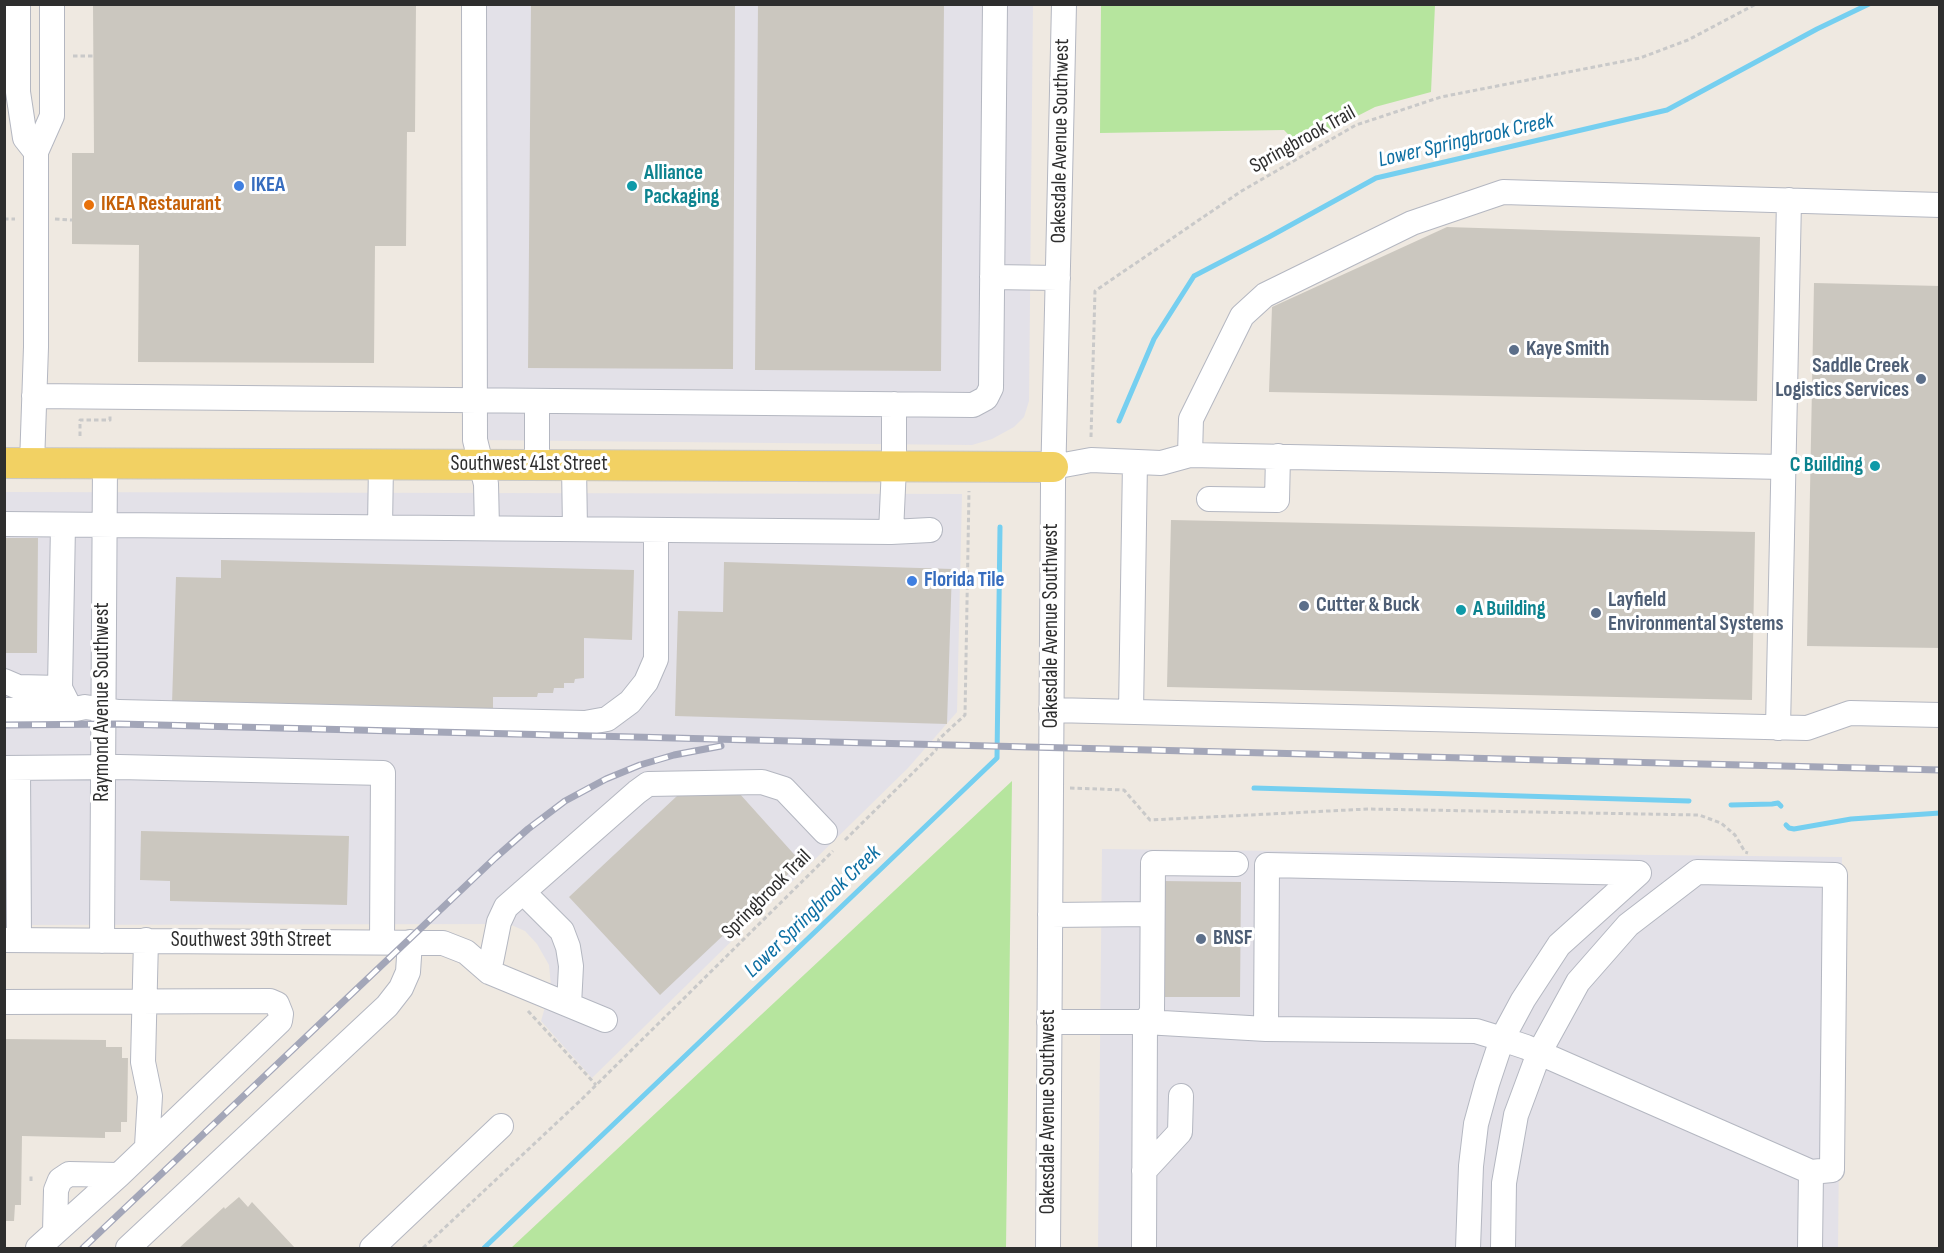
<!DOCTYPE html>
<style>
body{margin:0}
#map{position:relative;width:1944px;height:1253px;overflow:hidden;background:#efe9e1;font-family:"Sofia Sans Condensed",sans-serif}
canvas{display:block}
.frame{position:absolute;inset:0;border:6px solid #2e2e2e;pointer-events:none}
</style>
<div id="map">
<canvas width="1944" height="1253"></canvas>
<div class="frame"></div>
</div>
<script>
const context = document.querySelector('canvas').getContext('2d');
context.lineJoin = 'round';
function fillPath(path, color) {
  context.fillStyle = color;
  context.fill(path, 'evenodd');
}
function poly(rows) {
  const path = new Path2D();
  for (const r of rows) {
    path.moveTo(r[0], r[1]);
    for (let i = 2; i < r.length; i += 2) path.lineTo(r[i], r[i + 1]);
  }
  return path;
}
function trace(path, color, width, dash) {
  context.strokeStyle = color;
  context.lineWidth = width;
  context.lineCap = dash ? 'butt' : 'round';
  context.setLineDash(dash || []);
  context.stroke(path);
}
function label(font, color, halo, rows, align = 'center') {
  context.font = font + ' "Sofia Sans Condensed",sans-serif';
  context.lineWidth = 6;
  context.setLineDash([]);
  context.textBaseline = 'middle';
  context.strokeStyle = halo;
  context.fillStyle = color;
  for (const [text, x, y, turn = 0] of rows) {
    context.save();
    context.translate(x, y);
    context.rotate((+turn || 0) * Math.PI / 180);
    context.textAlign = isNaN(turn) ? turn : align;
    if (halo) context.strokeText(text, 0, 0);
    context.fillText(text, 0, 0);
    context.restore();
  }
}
const industrial = poly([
 [478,5,1033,5,1029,401,1024,417,1014,427,992,439,972,445,475,440],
 [5,492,962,494,957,712,908,768,592,1078,541,1021,551,986,549,965,537,944,525,931,509,924,5,925],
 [1102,849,1842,857,1838,1248,1098,1248]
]);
const green = poly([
 [1101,5,1435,5,1431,92,1375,107,1299,146,1284,130,1100,133],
 [1012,781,1006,1248,511,1248]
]);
const stream = poly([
 [1119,421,1154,339,1194,276,1269,237,1376,178,1667,110,1817,29,1869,4],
 [1254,788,1689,801],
 [1731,805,1772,804,1778,803,1781,806],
 [1786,825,1789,828,1794,829,1851,819,1940,813],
 [484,1248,997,758,1000,527]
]);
const building = poly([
 [531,4,735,4,733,369,528,368],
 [758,4,944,4,941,371,755,370],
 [93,5,416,5,415,132,407,132,406,246,375,246,374,363,138,362,139,245,72,244,72,153,94,153],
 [1447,227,1760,237,1757,401,1269,392,1272,307],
 [1814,283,1940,286,1940,648,1807,646],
 [1171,520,1755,532,1752,700,1167,687],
 [4,538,38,538,37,653,4,653],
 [221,560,634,570,632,640,584,638,584,678,575,679,574,683,564,683,564,688,554,688,553,693,538,693,537,697,493,697,493,712,172,704,176,577,221,578],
 [724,562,952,569,947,724,675,716,678,611,723,612],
 [739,793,801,862,660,995,569,897,677,796],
 [141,831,349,836,347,905,170,901,170,881,140,880],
 [1162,881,1241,882,1240,997,1161,997],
 [4,1039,106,1040,106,1047,122,1047,122,1058,128,1058,127,1122,121,1122,121,1132,105,1132,105,1138,22,1136,21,1205,15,1205,14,1221,4,1221],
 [239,1197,248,1207,252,1202,295,1248,179,1248,224,1207,225,1209]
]);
const path = poly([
 [73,56,95,56],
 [4,219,15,219],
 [55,219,72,220],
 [80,436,80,420,110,420,110,416],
 [1091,437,1095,291,1240,192,1356,125,1441,97,1640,58,1688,40,1756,4],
 [1070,788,1124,790,1150,820,1368,809,1699,815,1721,823,1735,835,1745,852,1748,853],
 [845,840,936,750,939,739,965,715,969,491],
 [528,1011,596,1085],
 [31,1181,31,1174],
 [423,1248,581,1100,833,851]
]);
const minor = poly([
 [18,4,18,92,25,138,36,152],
 [474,4,475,440,486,484,487,528],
 [992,277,1058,278],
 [34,396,973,405,986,398,991,388,995,4],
 [537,401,537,466],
 [1190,455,1191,419,1242,316,1265,295,1412,223,1503,192,1940,205],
 [32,464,36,347,36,152,52,116,52,4],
 [574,466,575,529],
 [1053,467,1091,460,1161,463,1190,455,1784,467],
 [1209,499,1277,500,1278,456],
 [4,524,891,532,930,530],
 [63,525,60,688,71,710],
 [380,527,381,464],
 [891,532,894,467,894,404],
 [4,681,18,687,60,688],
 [4,710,71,710,85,707,119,712,585,723,607,719,630,702,646,682,656,659,656,530],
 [1051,710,1807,728,1850,713,1940,715],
 [1131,712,1135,462],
 [1778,728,1789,200],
 [4,768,119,767,383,773,382,942],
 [18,768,19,940],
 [523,892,562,931,568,947,571,966,569,1005],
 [1050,915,1152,914],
 [4,940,443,943,466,952,489,972,605,1020],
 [146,940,143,1062,150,1096,147,1146],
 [102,941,105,464],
 [489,972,499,922,506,907,637,792,648,784,762,782,784,789,825,832],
 [4,1002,270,1001,277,1004,281,1014,280,1021,119,1175,38,1248],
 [1049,1022,1145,1022,1266,1029,1476,1031,1502,1039,1526,1047,1811,1172,1810,1248],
 [1266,1029,1267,865,1639,873,1559,945,1523,1000,1502,1039,1487,1084,1476,1124,1471,1166,1468,1248],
 [1144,1171,1180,1132,1181,1096],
 [55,1232,56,1190,60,1180,69,1174,119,1175],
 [128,1248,387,1006,401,988,408,972,410,942],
 [372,1248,501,1126],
 [1048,1248,1053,484,1064,4],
 [1144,1248,1145,1022,1152,1012,1153,863,1236,864],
 [1503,1248,1504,1183,1516,1115,1539,1053,1578,982,1628,925,1697,872,1835,875,1832,1170,1811,1172]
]);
const major = poly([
 [4,463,1053,467]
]);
const rail = poly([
 [4,725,119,724,1940,770],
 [83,1248,495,858,528,829,565,801,606,779,640,765,674,755,721,746]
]);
const markers = [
 [239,186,6,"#3f7fe0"],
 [632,186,6,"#0f9aa8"],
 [89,205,6,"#e8710a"],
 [1514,350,6,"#5c6f8a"],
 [1921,379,6,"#5c6f8a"],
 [1875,466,6,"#0f9aa8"],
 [912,581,6,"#3f7fe0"],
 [1304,606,6,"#5c6f8a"],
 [1461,610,6,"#0f9aa8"],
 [1596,613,6,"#5c6f8a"],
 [1201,939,6,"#5c6f8a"]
];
const streetNames = [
 ["Springbrook Trail",1303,140,-29],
 ["Oakesdale Avenue Southwest",1061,141,-89],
 ["Southwest 41st Street",529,465],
 ["Oakesdale Avenue Southwest",1052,626,-90],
 ["Raymond Avenue Southwest",103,702,-90],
 ["Springbrook Trail",767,895,-45],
 ["Southwest 39th Street",251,941],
 ["Oakesdale Avenue Southwest",1049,1112,-90]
];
const cultureNames = [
 ["Alliance",644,174],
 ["Packaging",644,198],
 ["C Building",1863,466,"right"],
 ["A Building",1473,610]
];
const shopNames = [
 ["IKEA",251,186],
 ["Florida Tile",924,581]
];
const foodNames = [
 ["IKEA Restaurant",101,205]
];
const serviceNames = [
 ["Kaye Smith",1526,350],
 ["Saddle Creek",1909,367,"right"],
 ["Logistics Services",1909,391,"right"],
 ["Layfield",1608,601],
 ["Environmental Systems",1608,625],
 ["Cutter & Buck",1316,606],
 ["BNSF",1213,939]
];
const waterNames = [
 ["Lower Springbrook Creek",1466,141,-13],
 ["Lower Springbrook Creek",813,912,-44]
];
fillPath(industrial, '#e3e1e8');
fillPath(green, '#b6e59e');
trace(stream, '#75cff0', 5);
fillPath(building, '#cbc7bf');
trace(minor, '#b4b7c1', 26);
trace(major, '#c9c9c9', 32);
trace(path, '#c9c9c9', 3, [4.5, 3]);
trace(minor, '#fff', 24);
trace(major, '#f2d163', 30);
trace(rail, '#a3a6b8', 7);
trace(rail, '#fff', 4.5, [14]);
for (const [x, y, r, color] of markers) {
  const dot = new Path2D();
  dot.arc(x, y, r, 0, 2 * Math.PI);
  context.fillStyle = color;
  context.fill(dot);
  trace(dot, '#fff', 2);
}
label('21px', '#2e2e2e', '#fff', streetNames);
label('bold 21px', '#0d838f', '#fff', cultureNames, 'left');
label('bold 21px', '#366cbe', '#fff', shopNames, 'left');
label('bold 21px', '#c56008', '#fff', foodNames, 'left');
label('bold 21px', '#4e5e75', '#fff', serviceNames, 'left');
label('italic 22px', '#0d6fa3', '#fff', waterNames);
</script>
